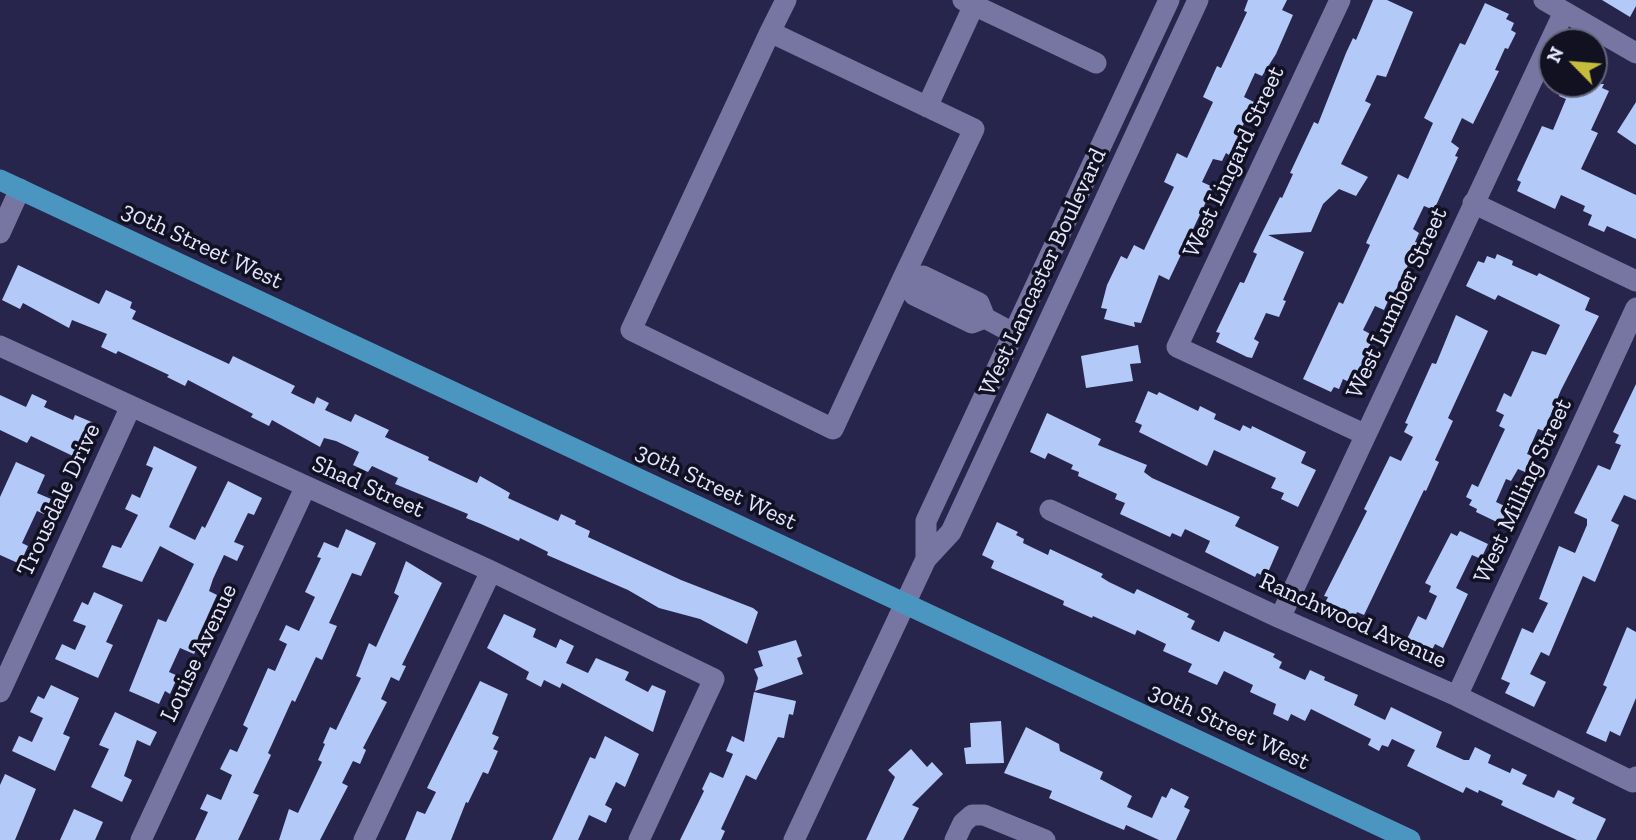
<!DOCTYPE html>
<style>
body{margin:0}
#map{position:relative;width:1636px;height:840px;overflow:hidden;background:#27254b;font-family:"Zilla Slab",serif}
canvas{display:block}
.north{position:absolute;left:1538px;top:28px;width:70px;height:70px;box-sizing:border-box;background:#112;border:2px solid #65667a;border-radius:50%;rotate:295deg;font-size:19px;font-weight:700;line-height:28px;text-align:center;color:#e4e5fe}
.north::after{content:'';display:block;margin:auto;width:24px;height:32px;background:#c6bc3c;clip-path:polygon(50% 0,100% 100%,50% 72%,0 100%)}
</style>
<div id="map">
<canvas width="1636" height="840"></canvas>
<div class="north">N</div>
</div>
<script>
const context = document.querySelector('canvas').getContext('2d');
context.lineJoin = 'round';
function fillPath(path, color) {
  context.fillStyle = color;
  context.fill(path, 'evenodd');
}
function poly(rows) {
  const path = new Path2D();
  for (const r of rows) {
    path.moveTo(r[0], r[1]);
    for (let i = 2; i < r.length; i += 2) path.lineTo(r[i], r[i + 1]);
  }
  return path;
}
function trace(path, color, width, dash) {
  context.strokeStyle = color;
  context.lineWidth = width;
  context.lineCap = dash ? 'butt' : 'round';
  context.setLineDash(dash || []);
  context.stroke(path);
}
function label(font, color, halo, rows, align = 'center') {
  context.font = font + ' "Zilla Slab",serif';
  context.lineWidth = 7;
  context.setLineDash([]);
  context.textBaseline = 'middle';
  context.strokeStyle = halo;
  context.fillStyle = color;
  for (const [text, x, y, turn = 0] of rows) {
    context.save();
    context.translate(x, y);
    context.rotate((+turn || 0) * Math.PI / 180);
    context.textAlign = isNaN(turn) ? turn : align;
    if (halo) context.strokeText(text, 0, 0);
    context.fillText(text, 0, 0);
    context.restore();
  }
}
const building = poly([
 [1248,0,1287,0,1282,10,1293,15,1276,54,1262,76,1255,73,1244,97,1254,102,1229,155,1226,153,1222,161,1213,159,1202,182,1213,187,1169,280,1159,275,1141,323,1134,322,1135,327,1104,319,1107,309,1101,308,1107,285,1121,256,1127,259,1134,245,1144,250,1174,187,1164,182,1177,153,1187,158,1213,102,1203,97,1217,66,1221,68,1247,12,1244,11],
 [1373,0,1387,0,1413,12,1386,77,1377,75,1365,101,1371,104,1341,164,1368,177,1356,196,1339,189,1323,204,1311,232,1268,235,1304,252,1283,300,1286,301,1279,317,1266,313,1254,339,1259,342,1252,358,1247,357,1216,342,1220,333,1216,332,1240,282,1244,283,1257,254,1253,252,1260,237,1280,197,1282,198,1293,174,1290,173,1314,122,1318,124,1346,53,1353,38,1356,40],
 [1602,0,1636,0,1636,6,1630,17],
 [1485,3,1509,14,1506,19,1514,23,1511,30,1516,33,1508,49,1505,48,1495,70,1499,71,1473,124,1462,118,1451,142,1459,148,1455,156,1458,157,1434,210,1424,206,1413,229,1419,233,1415,242,1419,243,1390,302,1388,301,1384,310,1375,306,1363,330,1374,336,1353,384,1343,379,1339,389,1334,387,1331,392,1303,379,1339,302,1343,304,1370,245,1366,243,1398,174,1408,179,1433,123,1424,118,1460,43,1465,45],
 [1565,84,1604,84,1602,88,1609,91,1591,130,1598,133,1581,169,1636,195,1636,239,1607,226,1604,232,1588,225,1592,215,1583,211,1585,206,1561,195,1555,209,1517,191,1521,182,1517,180,1542,126,1553,130,1566,99,1559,96],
 [1636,102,1636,145,1617,132],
 [1497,254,1513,261,1512,265,1537,276,1539,273,1590,298,1585,310,1599,316,1561,390,1544,431,1538,429,1527,454,1532,456,1525,472,1518,469,1511,481,1506,479,1496,502,1509,508,1501,524,1476,512,1477,509,1469,505,1472,500,1466,497,1472,484,1478,487,1505,429,1499,426,1504,415,1496,411,1504,393,1511,397,1532,351,1546,355,1560,325,1498,295,1495,300,1466,286,1478,261,1484,263,1487,256,1495,259],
 [18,265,99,304,106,290,132,302,130,308,136,311,132,319,229,364,233,356,295,386,291,393,314,404,317,397,329,403,325,410,351,422,355,414,389,430,385,437,429,457,428,460,477,483,480,476,510,493,508,498,558,521,561,514,576,521,575,524,590,531,588,537,681,580,753,608,758,612,747,644,700,619,659,608,628,590,547,555,548,552,520,538,519,541,481,524,466,518,468,514,395,484,398,478,372,466,368,472,353,465,359,452,336,441,324,438,320,447,272,420,269,426,251,417,253,414,188,380,185,386,167,377,169,375,118,351,116,354,101,347,107,334,72,320,69,328,23,303,20,309,2,300],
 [1456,315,1488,331,1448,418,1453,421,1435,460,1439,462,1426,491,1424,490,1364,615,1357,612,1354,619,1324,605,1328,597,1324,596,1367,511,1364,509,1390,456,1401,461,1413,437,1404,432,1408,424,1405,423,1432,363,1436,364],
 [1138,345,1141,363,1130,364,1133,381,1086,388,1081,356],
 [1636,384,1636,500,1624,495,1611,521,1619,525,1595,582,1583,576,1549,656,1541,652,1530,674,1546,682,1534,707,1505,693,1510,683,1501,679,1522,628,1533,633,1548,603,1539,599,1559,546,1575,553,1587,525,1587,519,1574,513,1598,465,1610,470,1621,445,1615,443,1619,435,1613,432],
 [1148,391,1157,395,1159,392,1198,411,1200,406,1216,414,1214,419,1240,431,1243,425,1251,429,1252,426,1306,452,1301,463,1316,470,1298,507,1281,499,1284,493,1271,488,1276,478,1214,450,1207,466,1139,432,1142,425,1135,422],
 [32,394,47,401,44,407,73,420,75,415,94,423,77,458,31,436,27,443,0,430,0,395,26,407],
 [1047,413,1101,439,1098,445,1147,465,1144,472,1152,478,1240,517,1235,526,1279,547,1266,577,1257,573,1255,577,1205,552,1210,541,1185,529,1181,537,1172,533,1170,537,1120,514,1125,503,1115,499,1117,494,1078,476,1079,472,1071,469,1073,465,1048,453,1045,459,1030,452],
 [154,446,197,467,169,527,195,540,202,526,205,528,228,481,262,498,254,515,248,513,234,542,244,546,237,561,224,555,213,579,209,591,217,595,198,637,201,639,194,654,180,648,169,672,178,676,170,694,165,691,159,704,129,691,158,619,166,622,194,564,160,546,142,582,102,567,112,545,121,548,138,515,125,509,132,494,140,498,153,468,146,465],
 [16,462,45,475,37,493,51,499,44,514,37,511,22,543,28,546,20,564,0,555,0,497],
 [997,522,1018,532,1016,535,1024,539,1023,543,1048,555,1050,549,1103,574,1101,577,1109,582,1134,594,1137,589,1189,614,1187,617,1195,621,1191,629,1219,642,1224,631,1275,654,1273,657,1282,662,1279,668,1305,680,1310,670,1325,677,1324,680,1358,695,1354,705,1385,720,1391,707,1442,732,1436,747,1464,760,1469,760,1475,747,1491,755,1488,763,1510,773,1512,768,1527,775,1522,784,1554,798,1558,790,1575,798,1572,803,1606,819,1596,840,1577,840,1501,805,1503,801,1479,790,1478,793,1466,787,1463,793,1407,766,1415,750,1392,739,1388,747,1382,745,1379,751,1368,745,1371,739,1311,709,1305,721,1291,714,1288,721,1273,714,1276,704,1250,692,1253,685,1224,671,1217,685,1188,672,1192,664,1163,651,1166,644,1137,630,1135,635,1093,616,1092,618,1063,605,1064,601,991,568,994,561,982,555],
 [346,529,376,543,361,576,352,573,329,623,337,626,322,660,316,657,295,702,292,700,268,753,271,755,253,793,259,795,238,840,195,840,208,812,200,809,207,794,221,800,232,775,220,769,230,749,237,752,248,728,243,725,268,668,275,671,287,644,279,640,286,625,299,631,315,597,305,592,321,558,317,557,324,542,338,548],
 [1460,531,1488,544,1481,559,1472,555,1456,588,1468,594,1443,648,1435,644,1429,656,1412,648,1413,645,1406,641,1418,616,1426,620,1437,596,1429,592,1431,586,1425,583,1451,533,1457,536],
 [406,561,442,583,402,665,406,666,399,681,391,677,381,699,387,702,363,748,366,750,360,764,353,761,342,783,348,786,320,840,279,840,289,809,298,813,322,762,318,760,325,744,323,743,330,727,336,730,361,678,356,676,369,643,376,647,399,596,394,593],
 [94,592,123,605,106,642,113,645,98,678,55,659,62,644,75,650,86,626,73,621,82,602,88,605],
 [504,614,536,629,533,637,556,648,560,639,574,646,566,663,588,673,596,658,629,672,625,680,648,692,652,685,666,691,653,732,562,683,560,688,544,680,541,687,526,679,529,672,487,648],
 [1627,627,1636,632,1636,698,1620,736,1610,731,1606,742,1586,733,1607,687,1603,685],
 [796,640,802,656,797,658,803,674,755,691,758,678,754,669,763,666,758,651],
 [480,681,508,694,492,734,499,737,493,749,498,751,488,774,483,772,468,803,466,802,451,840,405,840,417,811,425,814,436,792,427,788],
 [51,685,79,698,63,734,70,737,55,771,12,751,19,736,32,742,43,718,30,712,38,696,44,699],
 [754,692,796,701,793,715,789,714,784,738,778,737,756,780,746,775,721,829,725,831,721,840,680,840,704,791,702,789,710,772,723,778,733,754,726,751,732,736,744,742],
 [115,712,157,732,150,746,137,740,124,776,132,780,122,802,91,787,109,749,99,745],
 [1001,721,1004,763,966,764,964,748,971,747,970,723],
 [1026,727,1059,744,1060,751,1103,772,1100,779,1132,796,1127,807,1152,818,1162,796,1166,798,1171,788,1189,797,1184,807,1190,810,1176,840,1159,840,1126,825,1124,830,1105,822,1049,798,1052,791,1004,773],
 [605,736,639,754,625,787,616,782,605,805,612,809,606,823,589,815,578,840,552,840,590,757,595,759],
 [911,749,927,767,932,762,943,774,912,805,919,808,903,840,866,840,895,777,888,770],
 [5,774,36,789,15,840,0,840,0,785],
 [74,809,103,822,95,840,60,840]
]);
const minor = poly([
 [963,0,1096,63],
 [1340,0,1177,347,1364,434],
 [1544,0,1636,53],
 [770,32,786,0],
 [927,107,974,5],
 [1473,203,1636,281],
 [0,233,20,189],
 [904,276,833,429,631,330,770,32,974,129,904,276,912,282],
 [985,318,972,323,914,295,912,282,923,276,979,303,985,318,1013,333],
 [0,346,491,571,714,679,639,840],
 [1050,510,1280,618,1457,696,1633,782,1636,777],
 [926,559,926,521,1169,0],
 [1280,618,1564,12],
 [0,692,131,406],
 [1457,696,1636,308],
 [141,840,305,488],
 [364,840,491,571],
 [794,840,926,559,951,532,1198,0],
 [955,840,963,823,972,815,984,815,1045,840]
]);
const major = poly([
 [0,180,1410,840]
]);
const streetNames = [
 ["West Lingard Street",1234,162,-65],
 ["30th Street West",202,246,25],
 ["West Lancaster Boulevard",1043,272,-65],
 ["West Lumber Street",1397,303,-65],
 ["Shad Street",368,487,24],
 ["30th Street West",716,487,25],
 ["West Milling Street",1523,491,-65],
 ["Trousdale Drive",59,500,-65],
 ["Ranchwood Avenue",1353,621,24],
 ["Louise Avenue",199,653,-65],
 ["30th Street West",1229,727,25]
];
fillPath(building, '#b3c9f7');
trace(minor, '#7776a3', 21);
trace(major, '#4a96c0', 21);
label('24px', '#e4e5fe', '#112', streetNames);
</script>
